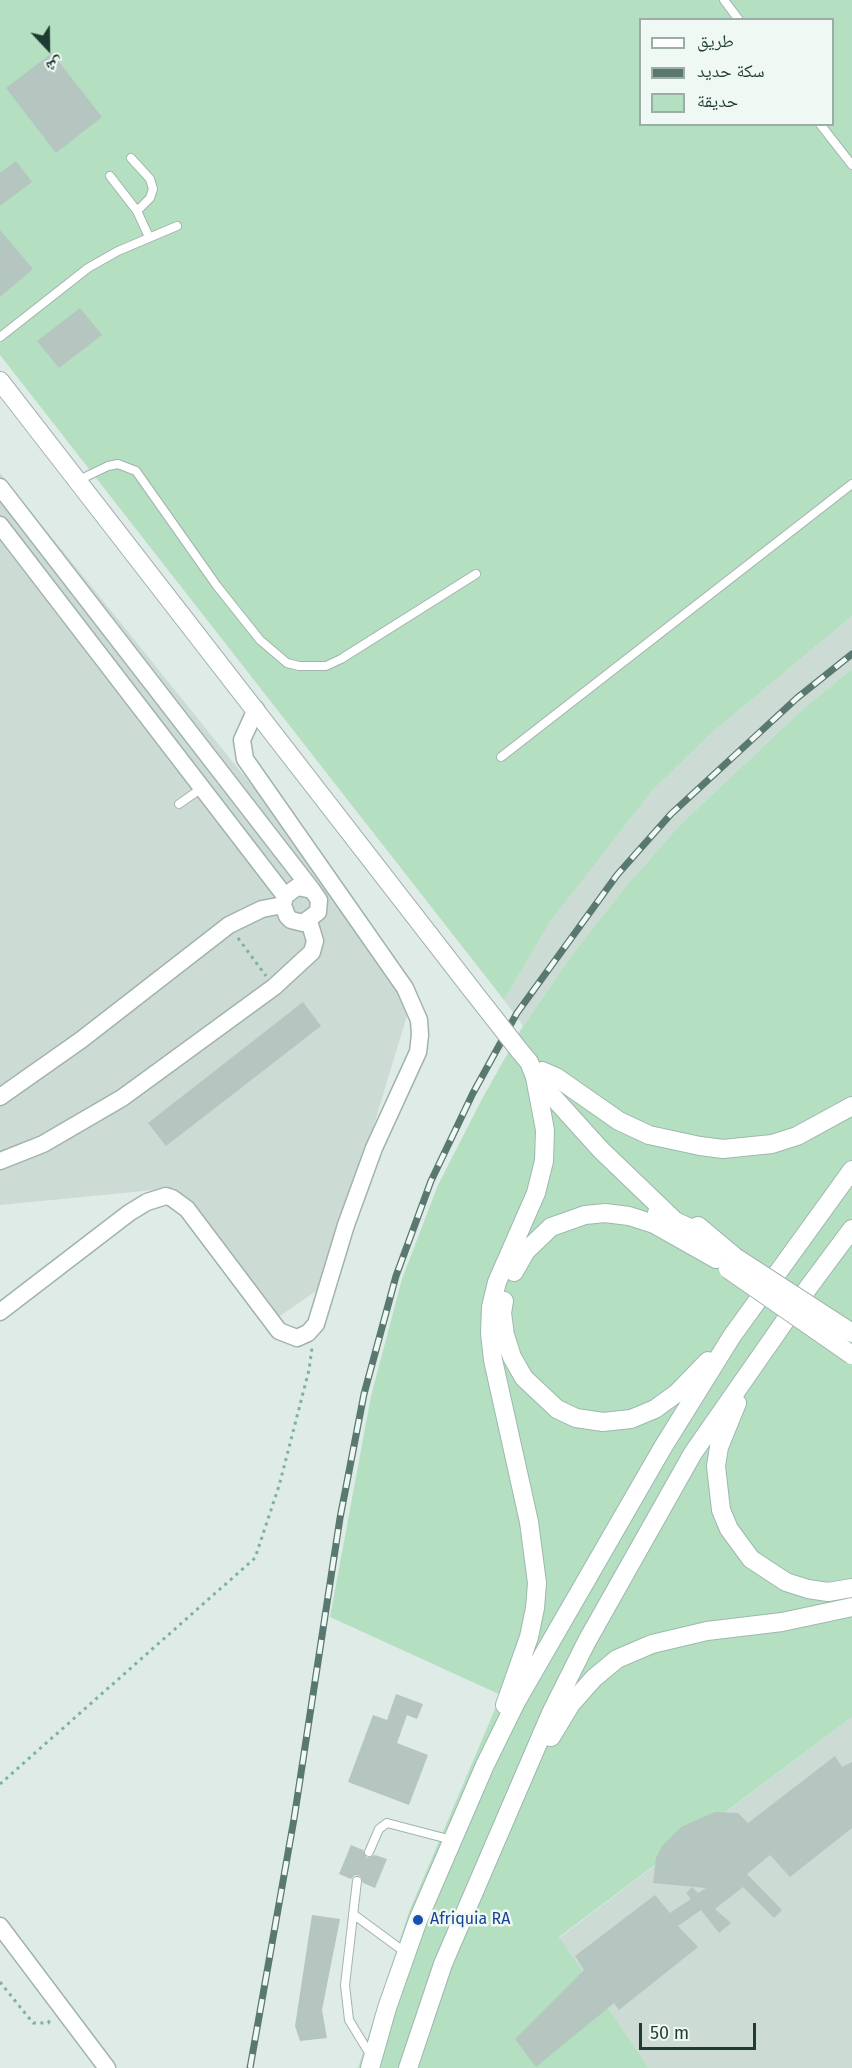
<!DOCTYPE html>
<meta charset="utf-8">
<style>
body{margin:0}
#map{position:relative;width:852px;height:2068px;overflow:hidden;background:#dfebe6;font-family:"Fira Sans","Noto Naskh Arabic",sans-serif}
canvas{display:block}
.legend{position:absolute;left:639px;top:18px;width:195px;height:108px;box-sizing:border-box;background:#eff8f3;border:2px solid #9cada7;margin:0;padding:8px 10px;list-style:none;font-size:18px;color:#1f3c34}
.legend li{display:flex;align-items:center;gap:12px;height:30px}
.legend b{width:30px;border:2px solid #9cada7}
.north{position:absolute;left:18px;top:18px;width:60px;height:60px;-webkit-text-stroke:4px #eff8f3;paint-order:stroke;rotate:158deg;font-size:16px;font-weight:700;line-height:24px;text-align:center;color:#1f3c34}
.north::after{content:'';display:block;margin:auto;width:21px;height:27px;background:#1f3c34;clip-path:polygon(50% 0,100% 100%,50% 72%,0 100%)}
.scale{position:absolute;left:639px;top:2023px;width:117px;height:27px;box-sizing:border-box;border:3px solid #1f3c34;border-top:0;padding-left:8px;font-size:18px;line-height:21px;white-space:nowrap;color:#1f3c34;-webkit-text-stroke:4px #eff8f3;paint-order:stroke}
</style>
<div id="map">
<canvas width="852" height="2068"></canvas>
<ul class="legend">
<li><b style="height:8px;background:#fff"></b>طريق</li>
<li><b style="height:8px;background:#597870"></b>سكة حديد</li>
<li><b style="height:16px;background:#b5dfc1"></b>حديقة</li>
</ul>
<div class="north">ش</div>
<div class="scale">50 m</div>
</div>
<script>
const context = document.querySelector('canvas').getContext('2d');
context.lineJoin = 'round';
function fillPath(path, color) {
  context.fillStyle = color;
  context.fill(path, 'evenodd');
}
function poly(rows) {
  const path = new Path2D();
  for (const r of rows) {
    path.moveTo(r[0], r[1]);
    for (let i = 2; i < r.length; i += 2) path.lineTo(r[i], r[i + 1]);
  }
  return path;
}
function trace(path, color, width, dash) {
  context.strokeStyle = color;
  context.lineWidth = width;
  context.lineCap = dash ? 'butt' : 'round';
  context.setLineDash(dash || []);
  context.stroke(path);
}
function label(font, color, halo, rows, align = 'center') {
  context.font = font + ' "Fira Sans",sans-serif';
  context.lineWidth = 5;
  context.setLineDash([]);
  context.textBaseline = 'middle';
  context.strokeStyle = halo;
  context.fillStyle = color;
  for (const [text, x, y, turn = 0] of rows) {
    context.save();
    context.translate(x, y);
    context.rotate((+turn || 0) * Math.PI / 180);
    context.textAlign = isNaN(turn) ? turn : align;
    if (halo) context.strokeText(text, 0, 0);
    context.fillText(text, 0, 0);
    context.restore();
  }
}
const built = poly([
 [0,473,302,848,410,1006,325,1285,274,1320,175,1188,0,1205],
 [852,616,852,669,804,708,679,826,627,885,574,952,523,1026,504,1000,550,922,651,792,709,735],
 [852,1717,852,2068,649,2068,559,1938]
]);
const green = poly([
 [0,0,852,0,852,616,709,735,651,792,550,922,504,1000,0,355],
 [640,20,832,20,832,124,640,124],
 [852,669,852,1717,559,1937,649,2068,358,2068,409,1912,501,1695,330,1617,371,1396,402,1279,438,1185,482,1099,523,1026,574,952,627,885,679,826,804,708]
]);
const building = poly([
 [52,53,102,117,56,153,6,88],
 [16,161,32,182,0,206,0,173],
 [0,230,33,269,0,297],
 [80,308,102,335,59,368,37,341],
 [303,1002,321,1026,166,1146,148,1123],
 [396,1694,423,1704,417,1719,407,1715,397,1743,428,1755,409,1805,348,1782,373,1715,387,1720],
 [835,1756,842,1767,852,1762,852,1828,790,1877,770,1855,747,1874,782,1910,774,1918,743,1887,715,1909,731,1923,719,1933,701,1910,678,1926,698,1947,619,2010,614,2003,536,2067,515,2039,584,1970,575,1956,655,1895,670,1913,691,1899,686,1893,692,1887,698,1893,706,1888,653,1883,656,1858,662,1846,681,1827,715,1812,738,1813,748,1823],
 [351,1845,363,1850,367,1858,375,1855,387,1859,375,1888,363,1883,360,1876,355,1875,351,1879,339,1874],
 [312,1915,340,1919,322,2010,327,2038,300,2041,295,2026]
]);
const path = poly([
 [238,938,266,976],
 [0,1784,255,1558,279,1486,309,1370,312,1348],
 [0,1982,33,2023,48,2023,51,2019]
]);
const service = poly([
 [724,0,739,20],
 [820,124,852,165],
 [131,158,150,179,153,189,150,198,137,211],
 [110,176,137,211,149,237],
 [0,337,88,268,118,251,177,226],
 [79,480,108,466,118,464,136,471,217,586,260,640,287,663,299,666,326,666,341,659,476,574],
 [501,757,852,484],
 [179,804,202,788],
 [369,1852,379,1829,387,1823,452,1840],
 [357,1881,345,1985,349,2020,371,2056],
 [353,1914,406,1953]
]);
const minor = poly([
 [0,487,312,890],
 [0,525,285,896,283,905,287,916,291,920,303,923,318,912,319,900,312,890,297,887,285,896],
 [0,1097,81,1040,229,925,262,909,283,905],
 [0,1161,43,1144,122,1098,274,987,312,952,315,941,309,921],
 [0,1312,129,1213,147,1202,166,1196,172,1198,187,1209,279,1331,297,1338,308,1333,316,1324,346,1225,374,1148,418,1052,420,1035,419,1020,405,988,245,759,242,740,256,709],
 [0,1926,107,2068]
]);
const tertiary = poly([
 [0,381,472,990],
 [519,1050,529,1062,535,1077,601,1150,675,1221],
 [698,1226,735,1257]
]);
const secondary = poly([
 [542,1071,556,1077,619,1121,649,1135,700,1146,723,1149,772,1144,797,1136,852,1106],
 [657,1213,708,1236],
 [514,1272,526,1251,551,1227,585,1215,605,1213,629,1216,654,1224,716,1259],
 [504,1301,502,1313,505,1335,512,1357,524,1378,557,1409,576,1418,603,1422,631,1419,655,1409,677,1393,708,1361],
 [737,1403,719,1447,716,1466,721,1510,729,1529,751,1559,786,1582,808,1589,828,1592,852,1588],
 [505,1705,529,1637,535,1608,537,1583,529,1522,493,1360,490,1333,491,1307,497,1282,536,1193,544,1161,545,1130,535,1077],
 [551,1737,571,1704,594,1678,617,1659,652,1644,707,1631,782,1622,852,1607],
 [370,2068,387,2008,418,1920,485,1765,516,1702,663,1447,732,1336,852,1170],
 [408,2068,443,1964,551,1713,587,1641,693,1453,808,1288,852,1229]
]);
const rail = poly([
 [250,2068,294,1819,340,1518,364,1394,396,1276,431,1181,473,1093,517,1013,617,875,671,814,797,698,852,654]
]);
const tertiaryBridge = poly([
 [472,990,519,1050],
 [735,1257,852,1333],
 [728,1269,852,1355]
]);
const markers = [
 [418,1920,6,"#1a4fb4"]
];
const transitNames = [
 ["Afriquia RA",430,1920]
];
fillPath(built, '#cddbd5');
fillPath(green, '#b5dfc1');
fillPath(building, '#b4c6bf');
trace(service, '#a2b3ad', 10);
trace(minor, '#a2b3ad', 19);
trace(tertiary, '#a2b3ad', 20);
trace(secondary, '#9db8ae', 20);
trace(path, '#7cb2a1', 3, [3, 4.5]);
trace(service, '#fff', 8);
trace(minor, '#fff', 16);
trace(tertiary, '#fff', 18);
trace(secondary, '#fff', 18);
trace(rail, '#597870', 7);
trace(rail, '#eff8f3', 4.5, [14]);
trace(tertiaryBridge, '#a2b3ad', 20, []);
trace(tertiaryBridge, '#fff', 18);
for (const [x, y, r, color] of markers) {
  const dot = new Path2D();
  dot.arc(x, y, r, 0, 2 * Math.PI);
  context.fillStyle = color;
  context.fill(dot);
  trace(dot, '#eff8f3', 2);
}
label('16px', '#164399', '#eff8f3', transitNames, 'left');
</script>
